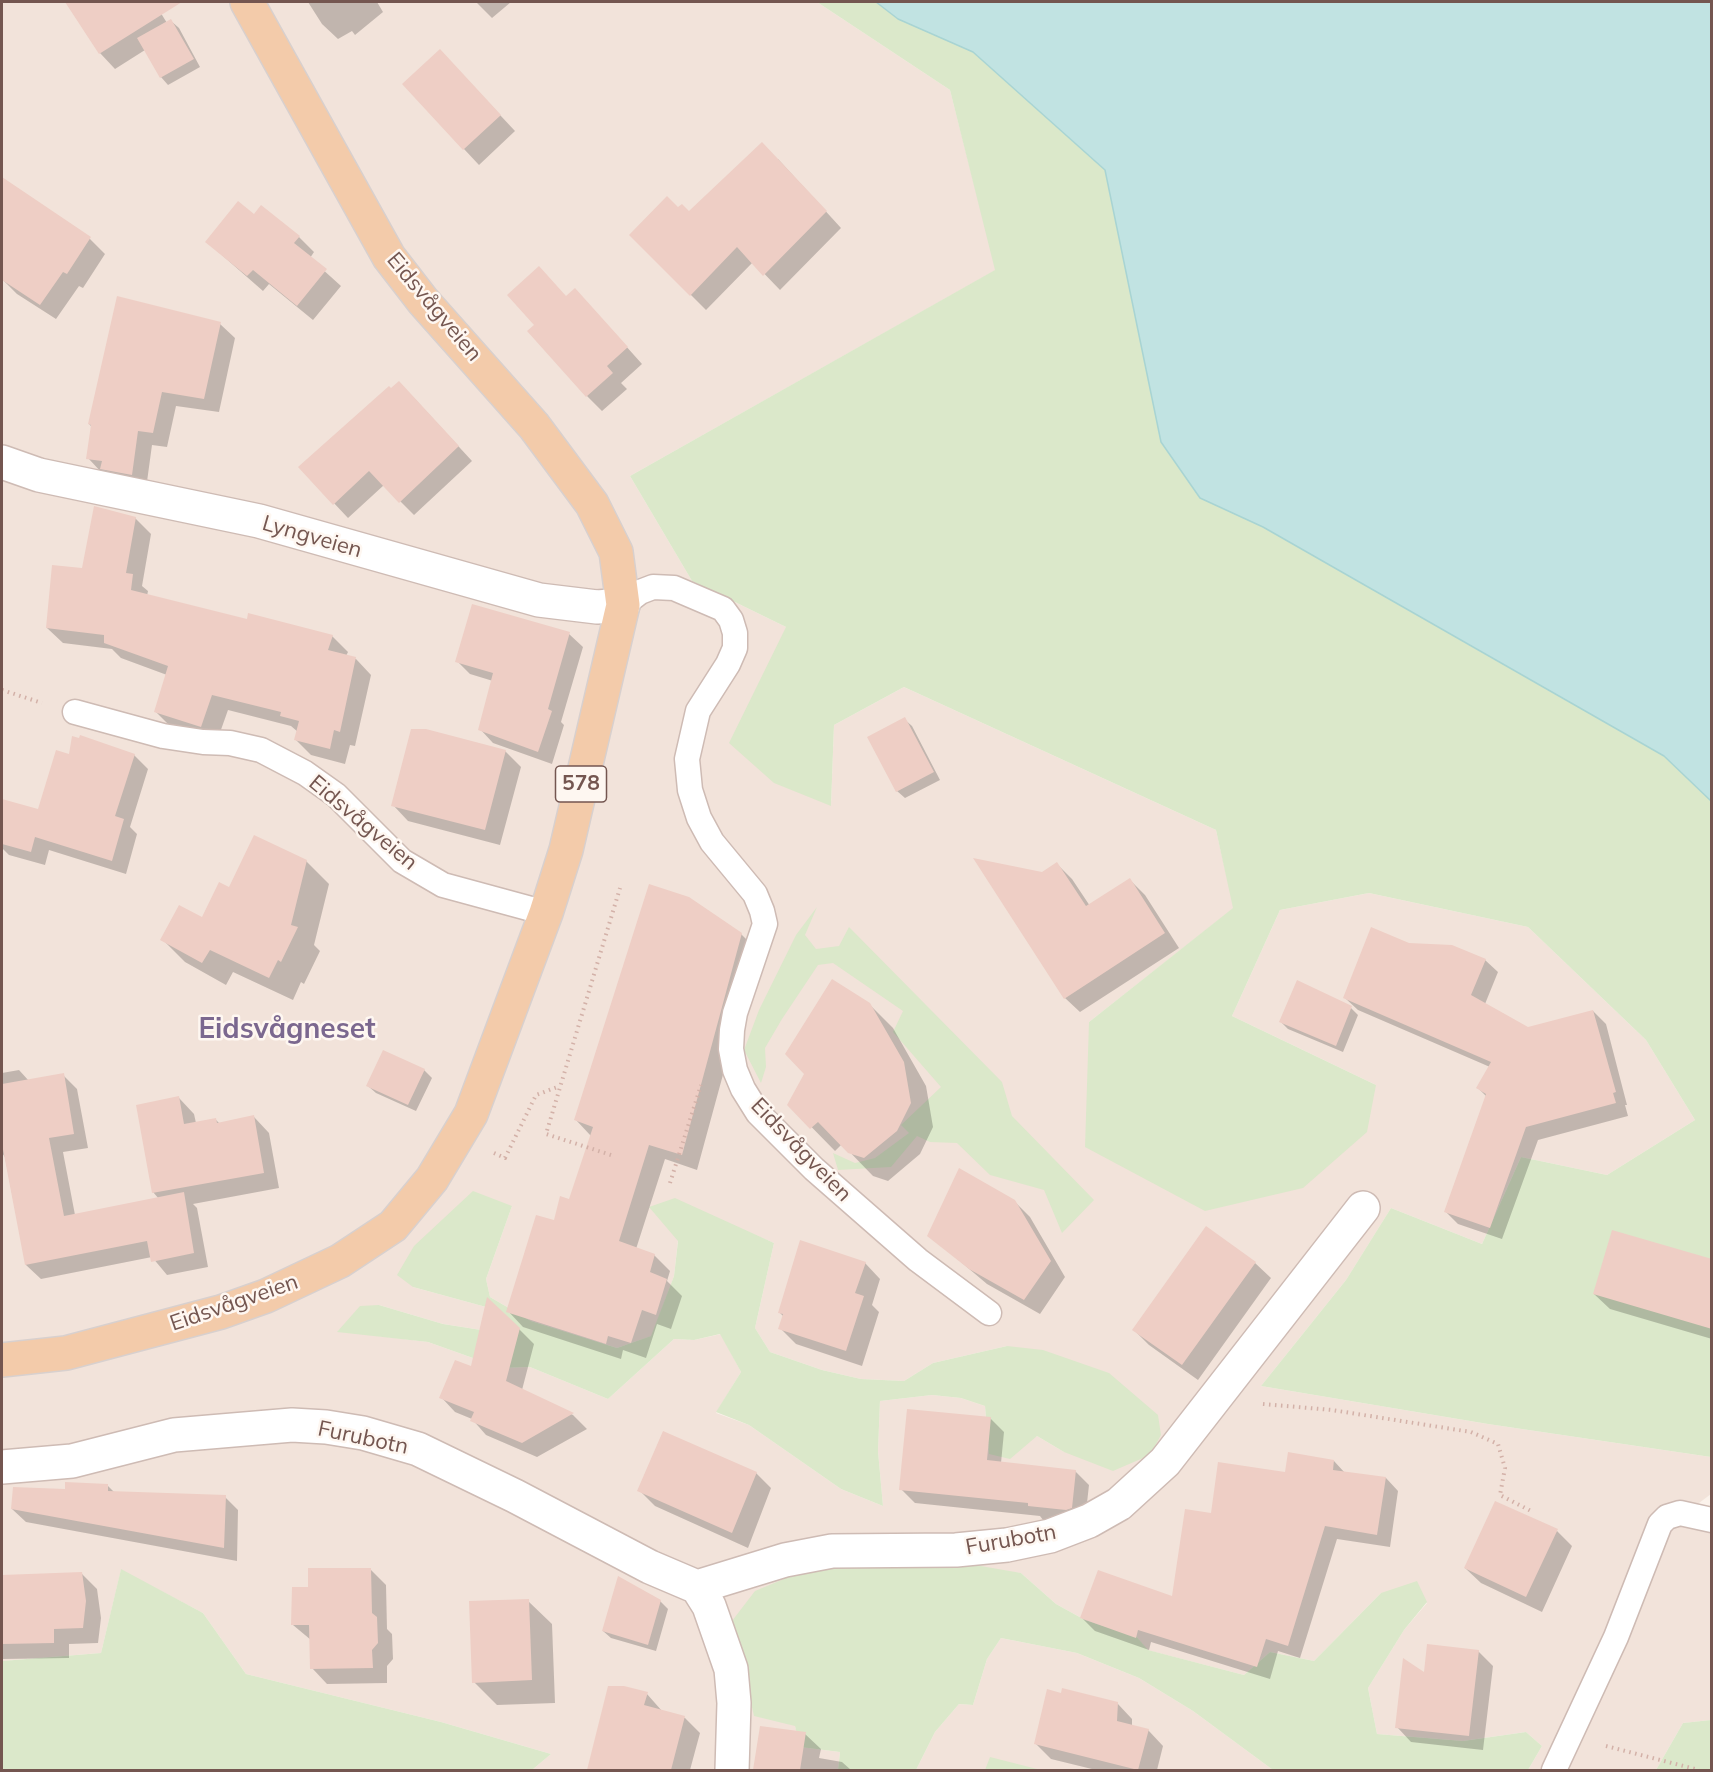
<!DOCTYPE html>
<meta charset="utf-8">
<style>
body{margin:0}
#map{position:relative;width:1713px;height:1772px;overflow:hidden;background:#fbf2eb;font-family:Mulish,sans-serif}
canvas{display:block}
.frame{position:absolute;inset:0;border:3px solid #745650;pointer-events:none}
</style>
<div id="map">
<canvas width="1713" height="1772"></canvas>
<div class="frame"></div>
</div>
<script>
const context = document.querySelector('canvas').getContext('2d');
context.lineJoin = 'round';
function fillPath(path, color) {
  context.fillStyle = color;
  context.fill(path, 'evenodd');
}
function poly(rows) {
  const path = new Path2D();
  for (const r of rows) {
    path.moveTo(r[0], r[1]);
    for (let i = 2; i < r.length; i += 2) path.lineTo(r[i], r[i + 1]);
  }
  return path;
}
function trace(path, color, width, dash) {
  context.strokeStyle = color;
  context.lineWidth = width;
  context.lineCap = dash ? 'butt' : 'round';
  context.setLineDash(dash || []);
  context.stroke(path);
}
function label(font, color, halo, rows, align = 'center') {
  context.font = font + ' Mulish,sans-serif';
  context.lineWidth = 5;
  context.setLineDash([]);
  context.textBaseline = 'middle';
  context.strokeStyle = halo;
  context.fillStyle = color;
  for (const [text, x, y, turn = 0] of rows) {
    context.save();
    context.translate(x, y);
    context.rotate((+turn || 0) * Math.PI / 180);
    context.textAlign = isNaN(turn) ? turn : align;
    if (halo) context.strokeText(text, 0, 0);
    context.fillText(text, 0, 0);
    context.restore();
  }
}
const residential = poly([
 [2,2,817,2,950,90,996,270,630,476,692,581,786,627,831,806,834,725,904,687,1216,830,1234,908,1089,1022,1376,1085,1232,1016,1280,910,1369,893,1528,927,1646,1040,1695,1120,1607,1175,1521,1157,1482,1244,1391,1208,1346,1280,1261,1386,1488,1424,1711,1457,1711,1494,1695,1506,1711,1510,1711,1720,1683,1723,1656,1770,1528,1770,1542,1746,1526,1732,1463,1741,1377,1734,1368,1688,1404,1630,1427,1603,1381,1593,1314,1661,1270,1652,1244,1675,1147,1650,1136,1636,1085,1620,1056,1604,1021,1573,890,1568,841,1567,795,1726,801,1747,840,1752,838,1770,532,1770,551,1754,441,1722,246,1674,203,1613,121,1570,101,1653,2,1661],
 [512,1206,486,1279,490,1297,531,1321,617,1348,652,1336,674,1276,678,1240,741,1229,774,1243,755,1328,770,1352,822,1370,861,1379,904,1381,933,1363,1007,1346,1064,1452,1037,1436,989,1454,985,1406,961,1398,932,1395,880,1401,878,1451,883,1506,841,1489,749,1425,716,1413,741,1372,721,1334,694,1340,674,1339,608,1399,530,1367,501,1368,428,1342,338,1331,379,1305,443,1324,494,1332,521,1329,486,1307,413,1287],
 [1001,1638,1077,1653,1139,1678,1193,1711,1273,1770,916,1770,935,1732,959,1704,973,1705,987,1659]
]);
const green = poly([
 [817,2,876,2,898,19,973,52,1105,170,1161,442,1200,498,1263,527,1664,756,1711,801,1711,1457,1488,1424,1261,1386,1346,1280,1391,1208,1482,1244,1521,1157,1607,1175,1695,1120,1646,1040,1528,927,1369,893,1280,910,1232,1016,1376,1085,1367,1132,1303,1188,1205,1211,1085,1147,1089,1022,1233,908,1216,830,904,687,834,725,831,806,774,783,729,743,786,627,692,581,630,476,995,270,950,90],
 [817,907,805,935,816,949,839,946,849,927,1002,1082,1012,1116,1094,1200,1062,1233,1044,1190,990,1175,957,1143,930,1142,917,1136,891,1167,838,1170,833,1153,855,1163,875,1158,909,1133,901,1125,941,1087,893,1032,903,1011,833,963,818,965,782,1019,765,1048,766,1067,761,1083,744,1050,759,1010,796,935],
 [473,1191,512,1206,486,1279,490,1297,531,1321,617,1348,651,1336,674,1276,678,1241,649,1207,675,1198,774,1243,755,1328,770,1352,822,1370,861,1379,904,1381,933,1363,1007,1346,1043,1350,1109,1373,1158,1415,1161,1435,1150,1455,1113,1471,1064,1452,1037,1436,1010,1459,989,1454,985,1406,961,1398,932,1395,880,1401,878,1451,883,1506,841,1489,749,1425,716,1412,741,1372,720,1334,694,1340,674,1339,608,1399,530,1367,501,1368,428,1342,337,1332,360,1306,379,1305,443,1324,494,1332,520,1329,486,1307,413,1287,397,1275,414,1246],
 [975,1565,1021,1573,1056,1604,1085,1620,1136,1636,1148,1650,1244,1675,1270,1652,1314,1661,1381,1593,1417,1581,1427,1602,1404,1630,1368,1688,1377,1734,1463,1741,1526,1732,1542,1746,1528,1770,1273,1770,1193,1711,1139,1678,1077,1653,1001,1638,987,1659,973,1705,959,1704,935,1732,916,1770,838,1770,840,1752,800,1747,795,1726,754,1716,732,1621,755,1591,791,1576,841,1567],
 [121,1569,203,1613,246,1674,441,1722,551,1754,532,1770,2,1770,2,1661,101,1653],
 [1711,1720,1711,1770,1656,1770,1683,1723],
 [990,1757,1041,1770,985,1770]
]);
const water = poly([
 [876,2,1711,2,1711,801,1664,756,1263,527,1200,498,1161,442,1105,170,973,52,898,19,876,2]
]);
const shadow = poly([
 [66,2,154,2,167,23,171,21,179,28,200,67,168,85,161,77,145,50,115,69,100,53],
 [308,2,377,2,383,12,355,35,352,31,338,39,322,24],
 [476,2,511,2,492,18],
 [455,67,515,131,479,165,464,149],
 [778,159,841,228,780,290,753,262,706,310,631,235,689,213],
 [24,194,90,239,105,254,83,288,79,286,56,319,17,294,2,279,5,272,2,269,2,228],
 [255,216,299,237,314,252,310,258,341,286,313,320,269,284,263,291,207,242],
 [567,298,590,306,642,364,621,383,627,389,602,411,587,396],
 [220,324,235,338,219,412,176,406,167,447,152,445,146,489,102,473,88,458,92,427,89,424],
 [413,397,472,461,414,515,384,485,348,518,300,467],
 [135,518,151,534,142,586,148,591,147,596,248,621,332,636,348,652,346,656,356,659,371,675,355,746,350,745,345,764,311,755,295,739,298,732,291,726,228,710,217,741,172,728,156,712,167,675,121,658,112,649,63,643,47,628,83,570],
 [569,634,583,647,561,722,564,725,552,764,493,743,480,729,493,681,470,674,457,661],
 [904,719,912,726,940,780,905,798,897,791],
 [81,740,134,755,148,769,130,827,137,834,126,874,49,850,45,865,9,855,2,848,2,817,5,802,39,810],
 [505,751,521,767,500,845,408,821,393,805],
 [306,861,329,884,314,945,320,951,304,984,301,982,293,1000,233,972,226,985,185,962,162,939,203,919,230,889],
 [1057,864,1072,879,1090,906,1130,880,1145,895,1179,948,1080,1012,1065,998,1042,874],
 [741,934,757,950,697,1170,665,1159,636,1249,654,1255,670,1271,667,1281,682,1296,671,1329,657,1324,646,1358,623,1350,621,1359,523,1327,508,1311,555,1222,570,1200,591,1136,576,1120],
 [1409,945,1485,960,1498,972,1485,1004,1528,1028,1593,1011,1606,1024,1627,1105,1625,1105,1628,1116,1538,1140,1502,1239,1458,1224,1445,1211,1487,1097,1478,1088,1490,1067,1358,1010,1345,998],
 [869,1004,893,1028,926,1086,933,1127,920,1154,888,1181,873,1176,842,1144,835,1151,789,1104,806,1074],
 [1351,1008,1358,1015,1343,1052,1288,1029,1281,1022],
 [19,1070,29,1081,63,1075,77,1089,88,1148,63,1152,75,1215,159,1199,153,1192,179,1098,194,1114,196,1123,216,1120,220,1124,254,1117,269,1133,279,1188,193,1204,197,1208,208,1267,167,1275,152,1257,41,1279,26,1265,5,1157,2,1153,2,1073],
 [424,1070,432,1078,416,1111,376,1093,368,1086],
 [1014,1201,1030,1217,1065,1277,1040,1314,987,1284,929,1235],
 [1712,1260,1712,1339,1610,1309,1594,1294],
 [865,1263,880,1279,872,1305,879,1312,862,1366,796,1344,780,1328,784,1317,780,1313],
 [1255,1263,1271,1278,1198,1380,1149,1345,1134,1330],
 [519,1329,534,1344,522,1390,573,1415,587,1429,537,1457,486,1435,472,1419,455,1412,441,1397],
 [990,1418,1004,1432,1001,1463,1075,1471,1089,1485,1085,1521,1043,1520,1040,1516,915,1503,901,1489],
 [1334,1461,1345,1473,1386,1478,1398,1491,1390,1547,1337,1539,1300,1658,1278,1651,1270,1679,1151,1642,1149,1650,1095,1631,1082,1618,1173,1598,1212,1515,1286,1474],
 [756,1473,771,1488,748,1548,655,1506,639,1490],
 [107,1485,115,1493,225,1497,238,1510,237,1561,26,1522,12,1509,66,1491],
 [1557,1531,1572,1546,1542,1612,1481,1583,1465,1568],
 [370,1569,386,1585,387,1629,392,1634,393,1659,387,1666,387,1683,327,1684,312,1668,311,1640,293,1625,310,1588],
 [82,1574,97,1589,101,1618,98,1643,69,1644,69,1658,2,1659,2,1576],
 [528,1601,552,1624,555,1703,497,1705,474,1682],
 [660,1601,668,1609,656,1651,611,1638,603,1631],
 [1478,1651,1493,1666,1483,1750,1411,1742,1397,1727],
 [647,1694,662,1711,685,1718,700,1733,690,1770,600,1770,591,1762],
 [1117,1703,1132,1719,1132,1727,1148,1730,1163,1746,1157,1770,1096,1770,1051,1759,1035,1743],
 [761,1728,805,1734,821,1749,819,1758,842,1762,851,1770,755,1770]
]);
const building = poly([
 [65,2,182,2,99,54],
 [171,19,194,59,160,78,137,38],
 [440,49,501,115,463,150,402,84],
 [762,142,827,211,763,276,737,247,690,296,629,235,667,196,678,207,682,204,689,211],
 [2,177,91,237,67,274,63,272,40,305,2,280],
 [238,201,254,214,261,205,300,236,294,243,327,269,297,306,253,270,247,276,205,242],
 [539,266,566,296,575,288,628,347,607,366,613,373,586,397,527,331,534,325,507,295],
 [117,296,221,322,204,399,162,392,153,433,138,431,132,475,100,469,102,461,86,459,91,425,88,424],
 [399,381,459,446,399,503,369,471,333,505,298,467,389,386,391,388],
 [94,506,136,517,126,573,133,574,131,590,247,619,248,613,333,635,328,650,356,657,340,732,334,730,330,749,294,740,299,721,280,716,281,712,212,695,201,727,154,712,168,666,104,643,104,635,46,628,52,565,82,568],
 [472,604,570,632,548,709,552,711,538,752,478,730,493,673,455,662],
 [905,717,934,772,896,792,867,737],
 [411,729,426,729,506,750,485,830,391,806],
 [80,735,135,754,115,816,124,819,112,861,35,837,31,852,2,844,2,799,38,809,56,750,69,754,72,736,79,738],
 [254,835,307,860,291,925,298,927,281,962,278,960,269,978,210,950,202,963,160,940,179,905,202,917,219,882,229,887],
 [973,858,1042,872,1057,862,1086,906,1130,878,1165,933,1064,999],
 [649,884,689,897,742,933,682,1155,649,1145,619,1241,655,1254,650,1272,667,1279,656,1315,642,1310,631,1343,608,1336,606,1344,506,1312,536,1215,554,1220,560,1196,569,1199,593,1127,574,1120],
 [1371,927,1409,943,1452,945,1486,959,1471,995,1528,1027,1593,1010,1616,1092,1613,1093,1616,1103,1526,1127,1490,1228,1444,1212,1486,1094,1476,1088,1491,1062,1343,998],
 [832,979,870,1003,904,1062,911,1103,897,1131,864,1158,848,1153,818,1122,810,1129,787,1105,804,1074,785,1054],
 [1297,980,1352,1006,1336,1046,1279,1022],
 [383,1050,425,1069,408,1105,366,1086],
 [64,1073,74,1134,49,1138,64,1216,184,1192,194,1253,151,1262,147,1241,25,1265,2,1144,2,1084],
 [179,1096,184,1124,216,1118,217,1123,254,1115,264,1173,152,1193,136,1105],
 [959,1168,1015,1200,1051,1261,1024,1300,969,1269,927,1236],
 [1206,1226,1256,1262,1182,1365,1132,1330],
 [1612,1230,1712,1259,1712,1329,1593,1294],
 [800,1240,866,1262,855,1293,864,1296,846,1351,778,1329,783,1314,778,1313],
 [487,1297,520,1328,506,1381,574,1413,522,1443,470,1421,474,1412,439,1398,455,1360,471,1366],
 [907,1409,991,1417,987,1460,1076,1470,1072,1508,1066,1510,1028,1506,1028,1503,899,1490],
 [663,1431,757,1472,732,1533,637,1491],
 [1288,1452,1334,1460,1333,1470,1386,1477,1377,1535,1325,1526,1288,1646,1266,1639,1257,1667,1138,1630,1136,1638,1080,1618,1098,1570,1172,1596,1185,1509,1211,1513,1218,1462,1285,1472],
 [65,1482,108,1484,108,1491,226,1495,224,1548,11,1509,13,1487,65,1489],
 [1495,1501,1558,1529,1526,1597,1464,1568],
 [308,1568,371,1568,372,1613,377,1617,378,1643,372,1650,373,1668,310,1669,309,1625,291,1625,292,1587,308,1587],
 [82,1572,86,1601,83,1628,54,1629,54,1643,2,1644,2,1575],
 [618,1576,661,1600,648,1645,602,1631],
 [529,1599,532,1680,472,1683,469,1601],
 [1427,1644,1479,1650,1469,1736,1395,1728,1403,1658,1424,1672],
 [608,1686,624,1686,648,1692,644,1705,685,1716,671,1770,587,1770],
 [1062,1688,1118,1702,1117,1721,1149,1729,1138,1770,1034,1744,1047,1689,1061,1693],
 [760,1726,806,1732,800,1770,753,1770]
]);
const path = poly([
 [2,690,42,703],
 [494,1153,505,1158,536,1095,560,1086],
 [611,1155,546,1134,620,888],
 [670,1183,701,1085],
 [1263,1404,1332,1410,1471,1432,1498,1444,1505,1468,1500,1495,1533,1512],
 [1606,1746,1699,1770]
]);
const service = poly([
 [623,605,640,592,653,587,674,588,723,609,731,620,735,633,735,648,728,664,698,711,687,759,690,790,699,818,712,842,755,894,762,911,765,924,735,1013,732,1030,731,1049,735,1070,743,1089,758,1113,814,1169,918,1260,989,1313],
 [75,712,163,736,203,742,230,743,261,750,305,773,336,795,402,861,443,885,546,913],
 [1554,1770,1616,1637,1660,1524,1667,1517,1680,1513,1712,1520]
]);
const minor = poly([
 [2,462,39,475,259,521,539,600,597,607,623,605],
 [2,1467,72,1461,174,1435,292,1425,326,1427,363,1433,418,1449,515,1496,650,1567,697,1587,709,1606,731,1669,734,1703,732,1770],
 [697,1587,785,1560,832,1551,956,1550,1007,1545,1050,1536,1089,1521,1119,1504,1165,1462,1363,1208]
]);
const primary = poly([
 [2,1360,66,1353,221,1312,266,1296,340,1261,393,1226,432,1179,471,1114,546,913,566,850,623,605,616,552,592,504,534,426,423,301,389,257,247,2]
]);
const shields = [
 [581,784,51]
];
const shieldNames = [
 ["578",581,784]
];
const streetNames = [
 ["Eidsvågveien",434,307,50],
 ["Lyngveien",312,537,16],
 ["Eidsvågveien",363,823,40],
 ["Eidsvågveien",801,1150,46],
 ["Eidsvågveien",234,1303,-19],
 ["Furubotn",363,1438,12],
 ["Furubotn",1011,1540,-10]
];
const districtNames = [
 ["Eidsvågneset",287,1030]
];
fillPath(residential, '#f2e3da');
fillPath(green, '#dbe8ca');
fillPath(water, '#c1e3e2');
trace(water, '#a8d4d3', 1.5);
fillPath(shadow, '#0003');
fillPath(building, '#eecec5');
trace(service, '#cebbb4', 27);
trace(minor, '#cebbb4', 36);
trace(primary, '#d8d0ce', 36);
trace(path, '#d3b1a8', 4, [1.5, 4.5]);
trace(service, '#fff', 24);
trace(minor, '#fff', 33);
trace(primary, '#f3cbaa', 33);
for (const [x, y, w] of shields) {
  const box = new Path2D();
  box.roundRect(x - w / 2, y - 18, w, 36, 4.5);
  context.fillStyle = '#fef7f1';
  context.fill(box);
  trace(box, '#745650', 1.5);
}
label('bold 21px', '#745650', null, shieldNames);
label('22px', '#745650', '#fef7f1', streetNames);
label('bold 28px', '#7b688f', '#fef7f1', districtNames);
</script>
